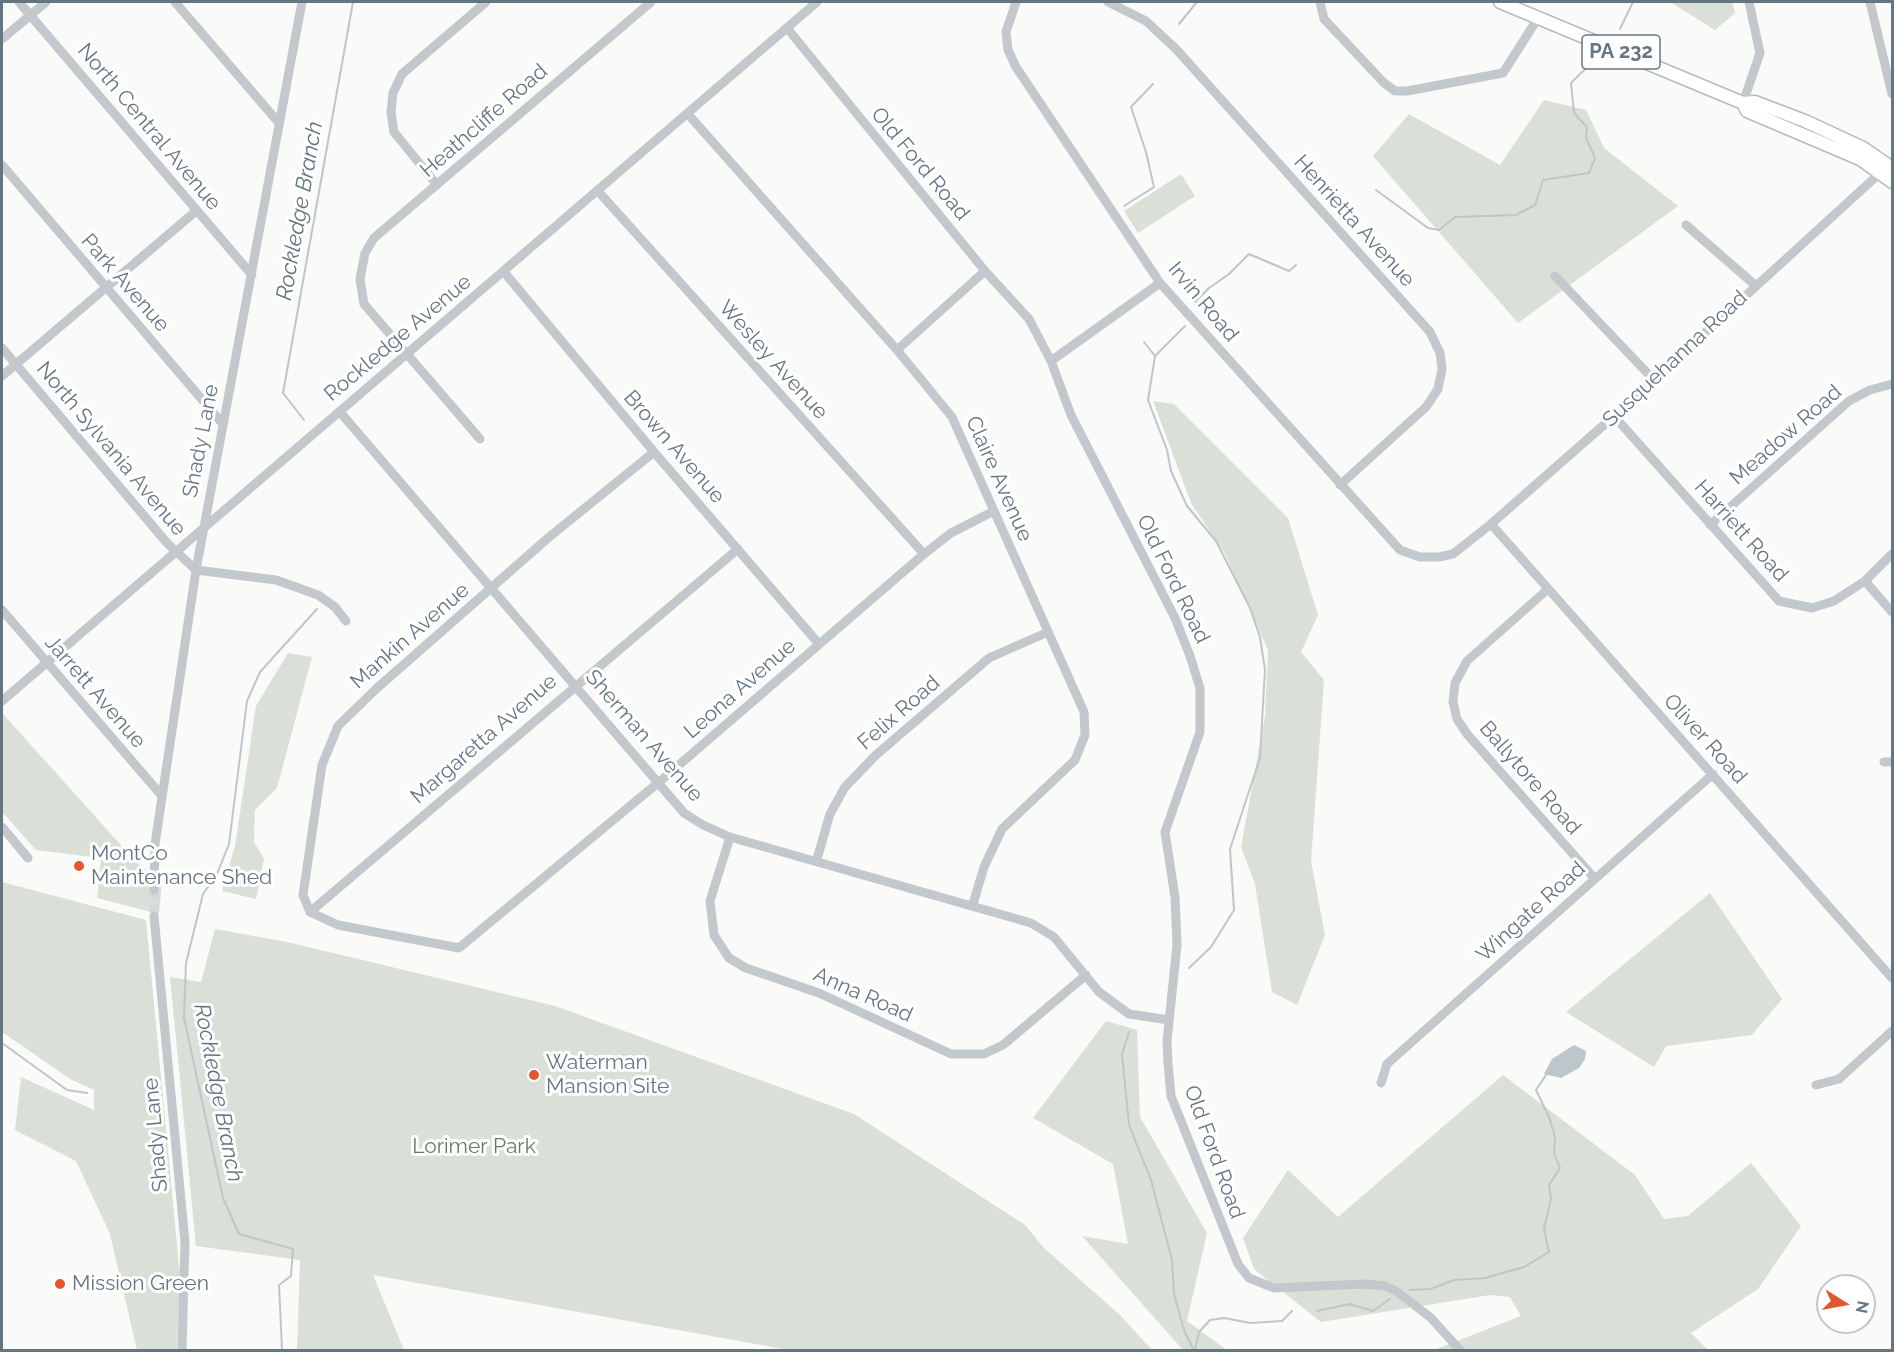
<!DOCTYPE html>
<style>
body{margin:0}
#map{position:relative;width:1894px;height:1352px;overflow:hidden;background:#fafaf8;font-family:Raleway,sans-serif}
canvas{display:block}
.frame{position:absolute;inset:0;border:3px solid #657683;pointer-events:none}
.north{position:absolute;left:1816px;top:1274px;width:60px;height:60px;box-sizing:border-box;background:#fff;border:2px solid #c1c8cd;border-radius:50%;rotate:101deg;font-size:16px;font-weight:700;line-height:24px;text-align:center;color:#657683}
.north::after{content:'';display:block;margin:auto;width:21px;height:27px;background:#e4572e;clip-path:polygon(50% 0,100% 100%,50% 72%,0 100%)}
</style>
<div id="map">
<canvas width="1894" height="1352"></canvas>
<div class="frame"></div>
<div class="north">N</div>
</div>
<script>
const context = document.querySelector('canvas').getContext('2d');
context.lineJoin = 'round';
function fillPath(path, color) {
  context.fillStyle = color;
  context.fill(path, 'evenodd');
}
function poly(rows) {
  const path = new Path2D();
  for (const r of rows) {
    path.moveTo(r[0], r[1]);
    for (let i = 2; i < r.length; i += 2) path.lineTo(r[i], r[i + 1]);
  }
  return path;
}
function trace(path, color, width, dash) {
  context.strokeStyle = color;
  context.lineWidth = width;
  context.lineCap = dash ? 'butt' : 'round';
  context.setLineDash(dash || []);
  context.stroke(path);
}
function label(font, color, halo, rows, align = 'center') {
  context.font = font + ' Raleway,sans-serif';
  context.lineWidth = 6;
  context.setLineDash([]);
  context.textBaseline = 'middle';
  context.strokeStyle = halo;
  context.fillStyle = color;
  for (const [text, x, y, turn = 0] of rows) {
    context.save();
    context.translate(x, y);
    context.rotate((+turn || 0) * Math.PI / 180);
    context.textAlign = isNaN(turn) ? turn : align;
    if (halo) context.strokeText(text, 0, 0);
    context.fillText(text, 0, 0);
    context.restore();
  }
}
const green = poly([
 [1670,2,1732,2,1735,13,1715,30],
 [1544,100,1586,110,1604,148,1678,206,1518,323,1373,156,1409,114,1500,165],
 [1181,174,1195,196,1138,233,1124,211],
 [1153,401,1174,404,1288,518,1318,615,1301,652,1324,680,1311,861,1325,935,1297,1005,1272,992,1255,884,1241,847,1265,716,1268,650,1225,554,1191,503],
 [288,653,312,657,277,788,255,810,254,842,264,859,256,899,222,891,235,846,256,706],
 [2,713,138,864,162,884,159,914,97,898,101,858,36,850,2,812],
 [2,882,146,920,180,1276,177,1350,137,1350,110,1234,76,1161,15,1130,21,1077,94,1110,94,1090,70,1079,2,1032],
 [1710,893,1782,999,1752,1035,1666,1046,1654,1067,1566,1012],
 [215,929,287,942,555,1006,854,1114,1025,1225,1044,1248,1120,1315,1152,1350,789,1350,373,1275,404,1350,297,1350,300,1260,196,1246,170,977,201,982],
 [1106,1021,1137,1030,1140,1117,1207,1233,1187,1321,1227,1350,1183,1350,1082,1236,1128,1244,1113,1164,1033,1118],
 [1503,1075,1635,1175,1664,1219,1688,1216,1751,1163,1801,1226,1758,1289,1691,1333,1708,1350,1434,1350,1521,1316,1510,1297,1490,1295,1321,1322,1254,1269,1243,1238,1288,1170,1338,1217]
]);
const water = poly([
 [1574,1045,1586,1051,1585,1059,1579,1068,1561,1078,1544,1074,1552,1059]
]);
const stream = poly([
 [1179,24,1197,2],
 [1620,29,1633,2],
 [1376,190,1428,228,1439,230,1455,217,1516,215,1535,205,1543,180,1589,173,1595,158,1586,138,1587,127,1574,113,1571,83,1592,62],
 [1124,206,1154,187,1146,152,1131,107,1153,84],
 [1195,302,1209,288,1229,274,1249,254,1289,271,1296,265],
 [1185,326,1155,356,1148,400,1167,450,1171,471,1187,506,1216,541,1250,608,1260,637,1265,670,1260,758,1230,849,1234,910,1211,947,1189,968],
 [1144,342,1155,356],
 [304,420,283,393,353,2],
 [1129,1032,1122,1054,1129,1125,1151,1180,1172,1260,1174,1294,1185,1333,1194,1350],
 [2,1043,67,1090,87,1093],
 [1410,1290,1430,1289,1454,1280,1485,1278,1524,1267,1549,1252,1544,1229,1551,1199,1549,1185,1560,1168,1554,1153,1555,1137,1549,1117,1536,1090,1546,1075],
 [1317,1311,1350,1304,1373,1311,1390,1299],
 [282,1350,279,1285,291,1276,293,1249,239,1234,223,1198,184,1018,186,963,203,894,217,874,229,844,247,701,260,672,317,609],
 [1195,1350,1199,1332,1210,1320,1224,1318,1250,1323,1282,1321,1292,1311]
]);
const minorTunnel = poly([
 [154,890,154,916]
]);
const minor = poly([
 [19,2,252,275],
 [175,2,279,123],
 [1016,2,1006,32,1008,50,1016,67,1160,283,1400,550,1420,557,1439,557,1453,554,1491,524,1614,416,1880,173],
 [1108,2,1146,21,1176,49,1430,332,1440,353,1442,369,1438,389,1426,407,1340,485],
 [1320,2,1324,19,1384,83,1395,91,1407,91,1503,73,1538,18],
 [1870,2,1892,94],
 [787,28,985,271,1029,319,1051,361,1071,415,1175,618,1190,656,1200,688,1200,732,1165,832,1175,897,1177,945,1167,1041,1168,1063,1171,1096,1238,1264,1249,1278,1274,1288,1366,1284,1385,1286,1396,1291,1430,1317,1460,1350],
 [2,39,46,2],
 [1743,103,1760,53,1749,2],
 [687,113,897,350,952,417,1084,712,1085,735,1075,760,1002,829,984,867,973,904],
 [2,165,222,423],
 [437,185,394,132,391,112,393,93,402,74,486,2],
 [597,190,924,554],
 [1686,225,1755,285],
 [504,272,654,452,819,644],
 [1555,276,1653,379],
 [2,348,167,543,196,570,276,580,318,595,335,607,346,621],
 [897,350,985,271],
 [1051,361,1160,283],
 [2,376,196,211],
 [340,412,684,813,703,825,730,837,1031,923,1054,937,1099,992,1129,1014,1169,1020],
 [1614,416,1779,601,1812,608,1834,601,1865,581,1892,554],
 [480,439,364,304,360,279,365,253,374,238,651,2],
 [1491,524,1892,978],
 [1710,525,1849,401,1870,390,1892,384],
 [1865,581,1892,612],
 [1548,589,1467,661,1455,683,1453,702,1457,719,1467,734,1595,879],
 [2,610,162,796],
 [2,701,817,2],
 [1884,762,1892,762],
 [2,827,28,858],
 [730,837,710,901,714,935,729,958,746,968,819,993,951,1054,984,1054,1003,1045,1086,975],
 [817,859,830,814,845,787,876,755,989,658,1048,632],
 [154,890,155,844,196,570,302,2],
 [310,912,338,925,459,948,665,777,924,554,951,533,994,511],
 [310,912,303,895,322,765,338,726,376,689,548,538,654,452],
 [310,912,738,549],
 [154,916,185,1242,182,1350],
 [1381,1083,1387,1064,1713,774],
 [1816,1085,1839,1079,1892,1031]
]);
const major = poly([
 [1500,2,1743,103,1755,102,1805,121,1863,148,1892,168],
 [1743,103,1747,111,1860,159,1892,182]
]);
const markers = [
 [79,866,6,"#e4572e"],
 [534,1075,6,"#e4572e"],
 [60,1284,6,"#e4572e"]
];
const shields = [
 [1621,52,78]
];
const shieldNames = [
 ["PA 232",1621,52]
];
const streetNames = [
 ["Heathcliffe Road",484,121,-41],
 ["North Central Avenue",149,127,50],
 ["Old Ford Road",920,164,50],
 ["Henrietta Avenue",1354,221,48],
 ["Park Avenue",125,283,49],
 ["Irvin Road",1203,302,50],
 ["Rockledge Avenue",398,338,-40],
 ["Susquehanna Road",1675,359,-43],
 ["Wesley Avenue",773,360,48],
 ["Meadow Road",1786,435,-41],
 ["Shady Lane",201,441,-79],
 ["Brown Avenue",674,447,49],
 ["North Sylvania Avenue",111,449,50],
 ["Claire Avenue",999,479,66],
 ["Harriett Road",1741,531,48],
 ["Old Ford Road",1173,579,64],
 ["Mankin Avenue",410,636,-41],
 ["Leona Avenue",740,689,-41],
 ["Jarrett Avenue",95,692,49],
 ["Felix Road",899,713,-41],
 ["Sherman Avenue",644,736,49],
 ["Margaretta Avenue",484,739,-41],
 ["Oliver Road",1705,739,48],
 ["Ballytore Road",1530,778,49],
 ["Wingate Road",1531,912,-42],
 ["Anna Road",863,995,24],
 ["Shady Lane",156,1135,-95],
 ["Old Ford Road",1214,1152,70]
];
const poiNames = [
 ["MontCo",91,854],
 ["Maintenance Shed",91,878],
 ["Waterman",546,1063],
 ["Mansion Site",546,1087],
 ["Mission Green",72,1284]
];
const parkNames = [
 ["Lorimer Park",474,1147]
];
const waterNames = [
 ["Rockledge Branch",300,211,-80],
 ["Rockledge Branch",218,1093,79]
];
fillPath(green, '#dadfd7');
fillPath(water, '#bbc7cb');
trace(stream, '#bbc7cb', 2);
trace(minorTunnel, '#d5d9db', 9, [9, 4.5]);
trace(major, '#b5babe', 15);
trace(minor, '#c3c8cc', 9);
trace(major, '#fff', 12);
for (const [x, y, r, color] of markers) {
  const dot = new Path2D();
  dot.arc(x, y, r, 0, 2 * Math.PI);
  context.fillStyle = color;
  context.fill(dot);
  trace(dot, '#fff', 2);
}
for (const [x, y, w] of shields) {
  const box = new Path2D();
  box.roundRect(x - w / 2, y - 17, w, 34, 4.5);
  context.fillStyle = '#fff';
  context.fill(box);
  trace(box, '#657683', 1.5);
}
label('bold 20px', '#657683', null, shieldNames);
label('21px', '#657683', '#fff', streetNames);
label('21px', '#657683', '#fff', poiNames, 'left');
label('21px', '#687a64', '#fff', parkNames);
label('italic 22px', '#60757c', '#fff', waterNames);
</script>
